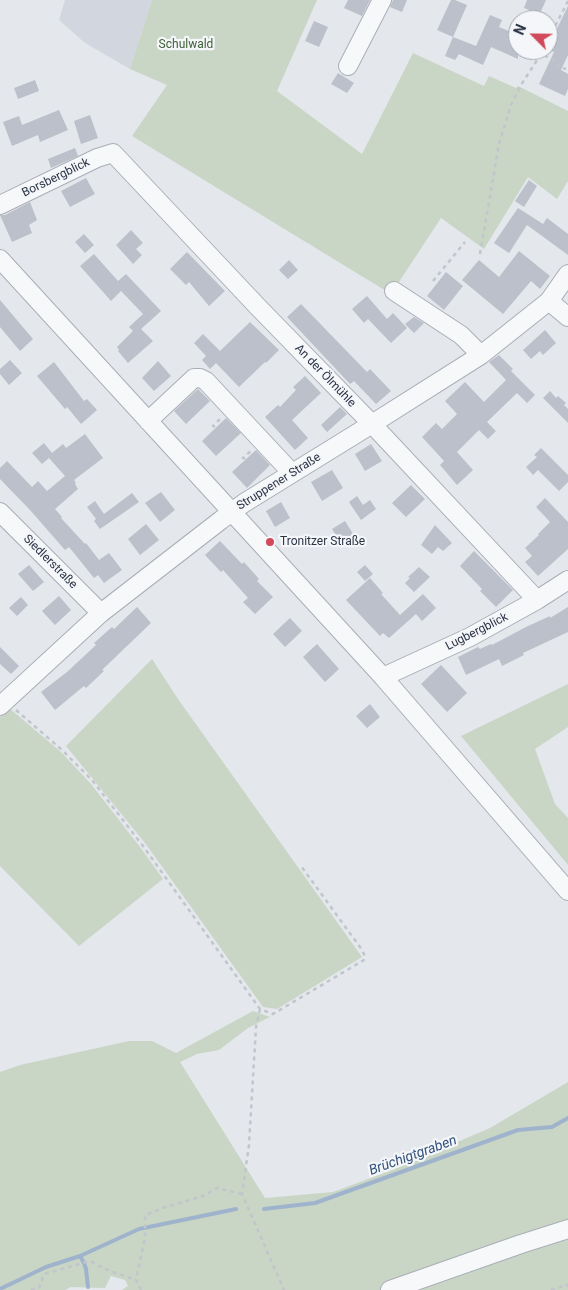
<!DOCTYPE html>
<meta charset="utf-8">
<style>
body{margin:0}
#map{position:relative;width:568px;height:1290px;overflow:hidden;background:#e4e7ec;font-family:Roboto,sans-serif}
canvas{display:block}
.north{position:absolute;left:508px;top:10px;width:50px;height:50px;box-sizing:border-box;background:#f4f6f9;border:1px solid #a4a8b1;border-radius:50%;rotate:293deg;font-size:14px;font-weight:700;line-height:20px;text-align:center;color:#2b3445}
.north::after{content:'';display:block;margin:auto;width:18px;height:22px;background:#d1495b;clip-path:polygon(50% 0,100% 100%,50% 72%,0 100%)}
</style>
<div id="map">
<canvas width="568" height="1290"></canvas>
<div class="north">N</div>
</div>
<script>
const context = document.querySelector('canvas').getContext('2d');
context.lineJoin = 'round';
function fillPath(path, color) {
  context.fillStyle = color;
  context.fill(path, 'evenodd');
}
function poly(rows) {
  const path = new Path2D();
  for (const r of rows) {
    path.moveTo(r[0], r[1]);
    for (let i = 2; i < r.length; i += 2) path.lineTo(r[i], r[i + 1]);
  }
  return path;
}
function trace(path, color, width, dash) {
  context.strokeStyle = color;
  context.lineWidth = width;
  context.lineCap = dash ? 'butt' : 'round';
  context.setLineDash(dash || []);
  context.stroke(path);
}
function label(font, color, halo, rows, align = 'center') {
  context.font = font + ' Roboto,sans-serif';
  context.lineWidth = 4.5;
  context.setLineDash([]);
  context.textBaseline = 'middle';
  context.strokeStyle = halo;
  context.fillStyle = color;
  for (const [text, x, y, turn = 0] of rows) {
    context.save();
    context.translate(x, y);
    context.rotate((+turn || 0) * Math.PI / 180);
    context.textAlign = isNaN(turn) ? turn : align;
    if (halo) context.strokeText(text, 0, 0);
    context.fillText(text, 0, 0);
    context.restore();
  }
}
const built = poly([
 [65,0,152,0,130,69,85,43,59,20]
]);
const green = poly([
 [152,0,317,0,277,91,362,154,413,53,484,86,489,76,516,88,518,86,568,111,568,181,557,199,528,177,484,249,441,218,391,294,132,136,167,85,130,69],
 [152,659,178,699,362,957,277,1009,263,1007,145,843,66,746],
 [568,684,568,727,535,749,555,804,568,818,568,865,461,736],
 [9,708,61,752,91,784,140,847,163,879,79,946,0,866,0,717],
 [253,1011,270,1017,248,1028,219,1050,197,1054,180,1062,265,1198,333,1192,390,1171,490,1128,568,1082,568,1290,122,1290,128,1286,125,1280,111,1276,105,1288,71,1287,65,1290,0,1290,0,1072,20,1065,129,1041,152,1041,176,1053]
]);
const stream = poly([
 [264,1209,315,1203,518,1130,552,1127,568,1118],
 [80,1256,84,1263,86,1269,88,1287],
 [0,1289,46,1267,80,1256,139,1229,236,1209]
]);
const building = poly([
 [348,0,370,0,362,16,344,8],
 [393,0,407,0,402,12,390,7],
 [451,0,455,0,467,5,453,37,437,30],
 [527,0,546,0,537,20,524,20,529,10,524,8],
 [568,6,568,55,561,70,568,74,568,89,565,96,539,84,554,52,548,49,548,47],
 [490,15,502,20,499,27,518,35,518,59,491,47,483,65,459,54,455,60,445,56,453,37,476,46],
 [314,21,328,27,319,47,305,41],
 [338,73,354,83,347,93,331,84],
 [35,80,39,91,18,99,14,88],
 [59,110,68,130,40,142,38,135,12,146,3,122,19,116,22,125],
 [90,115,98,138,81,144,74,121],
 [75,148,78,156,51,168,48,159],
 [86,178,95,194,70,207,61,191],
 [529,180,537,186,524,207,515,201],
 [30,202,37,220,29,225,32,233,12,242,0,215,5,215],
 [518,208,543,224,547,218,568,234,568,255,527,225,509,253,494,243],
 [131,230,143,243,136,249,142,255,133,264,116,245],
 [84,234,94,245,85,253,75,242],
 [519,251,550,276,540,289,531,281,503,314,462,280,479,260,499,277],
 [187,252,225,291,209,306,189,282,186,285,170,269],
 [94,254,118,281,126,274,161,311,141,329,153,341,128,363,118,351,119,350,117,347,133,331,129,327,143,314,121,291,111,301,80,266],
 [289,260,298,270,288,279,279,270],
 [446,272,463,286,444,310,427,296],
 [367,296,387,319,393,313,407,328,391,343,368,319,364,323,352,309],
 [0,300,33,339,20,351,0,327],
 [301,304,367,372,370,369,391,391,376,404,354,381,350,384,287,317],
 [414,317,424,323,414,333,405,324],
 [250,322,279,350,266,363,265,362,239,387,216,363,210,369,202,360,206,356,194,343,203,334,220,351],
 [545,330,556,343,543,355,540,351,531,359,523,350],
 [499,355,513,369,511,371,535,395,527,403,517,393,487,422,496,431,488,439,479,430,457,452,473,470,457,485,440,465,444,461,422,437,436,423,442,429,457,414,445,401,465,382,484,402,506,380,489,362],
 [10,360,22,373,9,385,0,374,0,369],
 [158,361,171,376,154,391,142,378],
 [54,362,84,401,87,399,97,410,81,424,67,407,65,409,37,376],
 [305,376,321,393,292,420,308,438,295,450,265,417,278,405,280,407,296,390,293,387],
 [198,389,210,401,186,424,174,411],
 [550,391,556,398,558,396,566,403,564,405,568,409,568,423,543,398],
 [340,407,347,414,327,432,321,425],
 [226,418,241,433,216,456,202,441],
 [85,434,103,458,74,480,76,483,75,484,78,489,55,509,62,517,61,518,85,544,86,543,99,560,109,553,122,570,104,583,98,575,94,578,69,547,65,550,30,510,0,479,0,468,7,461,32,487,38,481,47,491,65,476,49,458,42,464,32,453,44,443,52,453,63,444,66,448],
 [371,444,382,461,365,471,355,454],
 [541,448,568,475,568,482,559,491,538,470,533,475,526,467,537,457,534,455],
 [256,450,270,465,247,488,232,472],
 [332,470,343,488,322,501,311,482],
 [411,485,425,499,406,517,392,503],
 [161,492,175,510,160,522,145,503],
 [132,493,139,502,100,529,94,521,96,519,87,507,95,501,104,514],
 [357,496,363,505,370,500,376,509,361,520,349,502],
 [545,498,568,522,568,549,538,576,525,562,532,556,525,548,539,535,538,534,550,522,536,507],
 [281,502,290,518,275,527,266,511],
 [345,521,355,537,342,545,332,529],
 [146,524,159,540,140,555,128,539],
 [435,525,452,543,443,551,438,547,432,554,421,545],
 [220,541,242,564,244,562,259,579,257,581,273,597,255,614,243,602,248,598,223,570,221,572,205,555],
 [474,551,513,590,496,607,480,591,482,589,460,566],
 [29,565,44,582,33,591,18,574],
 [365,565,373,574,365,581,357,572],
 [419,567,430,577,414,592,405,583,410,578,408,577],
 [370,578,383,593,381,594,400,615,423,594,436,608,422,621,416,614,389,638,383,633,380,636,346,600],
 [59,596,71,610,55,625,42,611],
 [21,597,28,605,17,616,9,608],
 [137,607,151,623,102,670,104,671,86,688,84,686,55,710,41,692,67,672,96,645,94,643,112,627,114,629],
 [568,607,568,632,523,653,524,655,502,666,499,659,466,675,458,657,478,647,480,649,491,644,492,645,526,627,550,616,550,618],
 [290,618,302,631,285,647,273,634],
 [317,644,339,669,325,682,303,657],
 [0,647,19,666,11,674,0,664],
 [441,665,467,693,447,712,421,684],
 [370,704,380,717,367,728,356,716]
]);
const path = poly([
 [548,40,568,1],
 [543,50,541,54,556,61,559,67,566,69],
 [480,254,499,144,511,105,521,85,541,54],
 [433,281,465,242],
 [215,427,213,426,221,418],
 [245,459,243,458,252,450],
 [16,710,62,750,92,780,143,846,260,1009,273,1014,364,960,365,956,360,947,301,866],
 [260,1009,256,1027,249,1145,242,1194,284,1290],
 [31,1290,39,1288,44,1274,90,1261,105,1269,136,1280],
 [141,1290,136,1280,145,1238,145,1215,163,1208,203,1196,217,1188,242,1194],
 [551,1290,568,1285]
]);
const minor = poly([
 [348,66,382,0],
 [0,205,97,158,113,153,258,307,372,424,537,600],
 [0,259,383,677,568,891],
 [394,291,461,335,481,355],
 [549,301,568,317],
 [148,421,194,378,200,378,206,381,292,473],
 [0,512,101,613],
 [383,677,470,637,537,600,568,580],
 [0,706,101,613,221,520,244,503,372,424,481,355,549,301,568,274],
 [390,1290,521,1244,568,1229]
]);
const markers = [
 [270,542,5,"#d1495b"]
];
const parkNames = [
 ["Schulwald",186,45]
];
const streetNames = [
 ["Borsbergblick",56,178,-26],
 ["An der Ölmühle",325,376,46],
 ["Struppener Straße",279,482,-32],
 ["Siedlerstraße",50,562,45],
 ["Lugbergblick",477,632,-27]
];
const poiNames = [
 ["Tronitzer Straße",280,542]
];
const waterNames = [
 ["Brüchigtgraben",413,1156,-20]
];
fillPath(built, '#d2d6de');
fillPath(green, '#c9d6c5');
trace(stream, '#9fb4cc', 4);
fillPath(building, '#bbc0ca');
trace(minor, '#a9aeb7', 20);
trace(path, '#c2c5cb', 2.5, [4, 4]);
trace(minor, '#f7f8fa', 18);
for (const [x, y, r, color] of markers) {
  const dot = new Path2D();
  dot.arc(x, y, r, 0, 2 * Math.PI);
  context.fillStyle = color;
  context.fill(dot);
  trace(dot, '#f4f6f9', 2);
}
label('12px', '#3f6138', '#f4f6f9', parkNames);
label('12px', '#2b3445', '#f4f6f9', streetNames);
label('12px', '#2b3445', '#f4f6f9', poiNames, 'left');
label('italic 14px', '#34527a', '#f4f6f9', waterNames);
</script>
